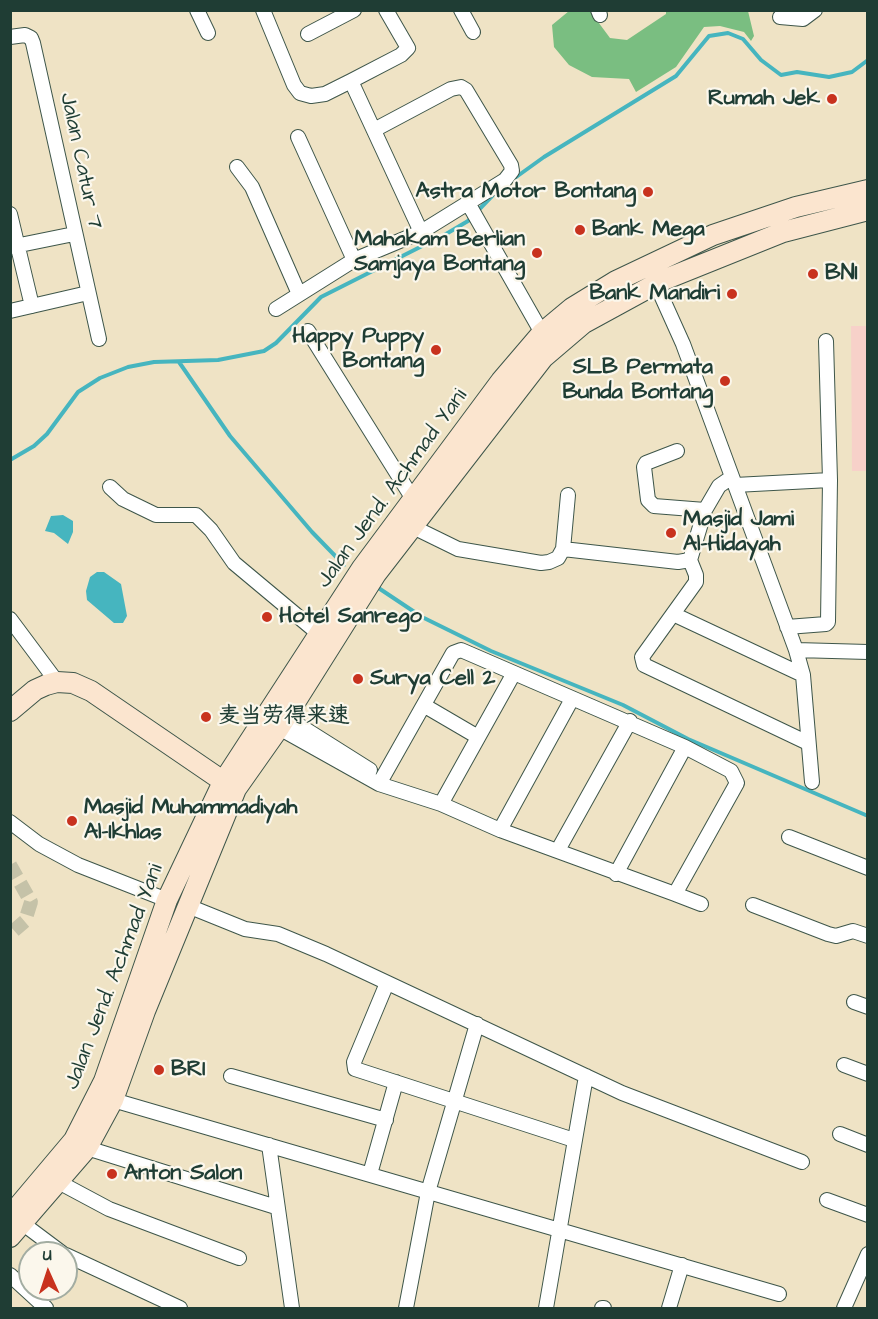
<!DOCTYPE html>
<meta charset="utf-8">
<style>
body{margin:0}
#map{position:relative;width:878px;height:1319px;overflow:hidden;background:#efe3c5;font-family:"Architects Daughter",sans-serif}
canvas{display:block}
.frame{position:absolute;inset:0;border:12px solid #1f3d34;pointer-events:none}
.north{position:absolute;left:18px;top:1241px;width:60px;height:60px;box-sizing:border-box;background:#fbf7ec;border:2px solid #a3ada2;border-radius:50%;rotate:357deg;font-size:16px;font-weight:700;line-height:24px;text-align:center;color:#1f3d34}
.north::after{content:'';display:block;margin:auto;width:21px;height:27px;background:#c8321e;clip-path:polygon(50% 0,100% 100%,50% 72%,0 100%)}
</style>
<div id="map">
<canvas width="878" height="1319"></canvas>
<div class="frame"></div>
<div class="north">U</div>
</div>
<script>
const context = document.querySelector('canvas').getContext('2d');
context.lineJoin = 'round';
function fillPath(path, color) {
  context.fillStyle = color;
  context.fill(path, 'evenodd');
}
function poly(rows) {
  const path = new Path2D();
  for (const r of rows) {
    path.moveTo(r[0], r[1]);
    for (let i = 2; i < r.length; i += 2) path.lineTo(r[i], r[i + 1]);
  }
  return path;
}
function trace(path, color, width, dash) {
  context.strokeStyle = color;
  context.lineWidth = width;
  context.lineCap = dash ? 'butt' : 'round';
  context.setLineDash(dash || []);
  context.stroke(path);
}
function label(font, color, halo, rows, align = 'center') {
  context.font = font + ' "Architects Daughter","LXGW WenKai TC",sans-serif';
  context.lineWidth = 4.5;
  context.setLineDash([]);
  context.textBaseline = 'middle';
  context.strokeStyle = halo;
  context.fillStyle = color;
  for (const [text, x, y, turn = 0] of rows) {
    context.save();
    context.translate(x, y);
    context.rotate((+turn || 0) * Math.PI / 180);
    context.textAlign = isNaN(turn) ? turn : align;
    if (halo) context.strokeText(text, 0, 0);
    context.fillText(text, 0, 0);
    context.restore();
  }
}
const built = poly([
 [851,326,867,326,867,471,852,471]
]);
const forest = poly([
 [569,11,590,11,610,38,627,40,666,14,666,11,748,11,754,36,751,41,744,32,720,26,704,27,676,67,636,92,629,79,592,77,569,65,554,47,552,25]
]);
const water = poly([
 [63,515,73,521,73,532,68,544,54,533,45,531,51,516],
 [97,572,104,572,121,584,127,616,123,623,114,623,87,600,86,591,90,577]
]);
const stream = poly([
 [512,180,544,157,676,76,709,36,728,33,743,39,761,60,781,75,797,72,829,77,852,72,868,60],
 [179,362,230,436,312,532,344,565],
 [10,460,34,446,47,434,78,392,100,378,128,367,154,362,218,360,264,351,276,343,321,297,446,234,468,221,494,194],
 [377,587,422,617,491,651,623,705,688,739,868,816]
]);
const streetTunnel = poly([
 [10,865,31,902,25,921,10,934]
]);
const street = poly([
 [197,10,208,33],
 [263,10,294,85,300,93,311,96,325,94,351,81,401,55,408,48,386,10],
 [461,10,473,32],
 [598,10,600,15],
 [780,17,803,19,815,10],
 [308,34,354,10],
 [10,37,25,35,31,38,33,43,99,339],
 [351,81,421,232,505,180,512,171,511,165,466,90,461,87,451,89,374,130],
 [298,137,354,260],
 [237,167,252,187,299,294],
 [468,203,542,333],
 [10,214,32,306],
 [10,247,74,234],
 [656,284,683,344,796,650,803,675,812,782],
 [276,309,354,260,421,232],
 [10,311,88,293],
 [308,331,413,499],
 [677,451,646,463,644,467,648,500,654,506,705,510],
 [735,485,830,480],
 [110,487,123,499,156,515,196,515,211,530,234,563,319,634],
 [411,526,458,549,541,563,549,562,558,558,563,549,568,495],
 [563,549,678,562,690,560,705,510,719,486,732,477],
 [690,560,696,575,696,582,642,657,644,665,808,743],
 [673,614,803,675],
 [10,619,57,682],
 [787,627,826,624,828,622,830,480,826,341],
 [796,650,868,652],
 [425,706,478,737],
 [286,717,370,770],
 [279,728,379,784,441,804,500,830,675,894,737,783,731,771,685,747,461,650,453,653,379,784],
 [441,804,514,673],
 [10,822,39,844,78,865,167,900],
 [500,830,572,699],
 [789,837,868,868],
 [558,850,630,721],
 [616,874,685,747],
 [675,894,701,904],
 [753,905,828,934,836,936,853,931,868,936],
 [188,906,245,929,278,934,326,954,622,1093,802,1162],
 [387,983,354,1062,355,1069,574,1140],
 [854,1002,868,1007],
 [844,1065,868,1074],
 [231,1076,386,1120],
 [113,1100,779,1294],
 [840,1134,868,1145],
 [269,1145,292,1308],
 [87,1148,276,1207],
 [370,1174,396,1082],
 [51,1178,109,1209,239,1258],
 [827,1200,868,1215],
 [22,1223,62,1253],
 [66,1255,180,1308],
 [10,1275,46,1308],
 [406,1308,428,1192,477,1024],
 [546,1308,586,1076],
 [602,1308,604,1308],
 [669,1308,682,1265],
 [844,1308,868,1254]
]);
const secondary = poly([
 [10,711,35,690,46,685,57,682,73,683,91,691,233,788],
 [10,1216,74,1140,104,1081,167,900,223,782,362,568,501,381,542,333,572,308,616,281,713,235,796,207,868,190],
 [10,1237,87,1148,113,1100,145,1011,236,789,279,728,376,574,543,358,584,323,661,281,783,232,868,210]
]);
const markers = [
 [832,99,6,"#c8321e"],
 [648,192,6,"#c8321e"],
 [580,230,6,"#c8321e"],
 [537,253,6,"#c8321e"],
 [813,274,6,"#c8321e"],
 [732,294,6,"#c8321e"],
 [436,350,6,"#c8321e"],
 [725,381,6,"#c8321e"],
 [671,533,6,"#c8321e"],
 [267,617,6,"#c8321e"],
 [358,679,6,"#c8321e"],
 [206,717,6,"#c8321e"],
 [72,821,6,"#c8321e"],
 [159,1070,6,"#c8321e"],
 [112,1174,6,"#c8321e"]
];
const poiNames = [
 ["Rumah Jek",820,99,"right"],
 ["Astra Motor Bontang",636,192,"right"],
 ["Bank Mega",592,230],
 ["Mahakam Berlian",525,240,"right"],
 ["Samjaya Bontang",525,265,"right"],
 ["BNI",825,274],
 ["Bank Mandiri",720,294,"right"],
 ["Happy Puppy",424,337,"right"],
 ["Bontang",424,362,"right"],
 ["SLB Permata",713,368,"right"],
 ["Bunda Bontang",713,393,"right"],
 ["Masjid Jami",683,520],
 ["Al-Hidayah",683,545],
 ["Hotel Sanrego",279,617],
 ["Surya Cell 2",370,679],
 ["麦当劳得来速",218,717],
 ["Masjid Muhammadiyah",84,808],
 ["Al-Ikhlas",84,833],
 ["BRI",171,1070],
 ["Anton Salon",124,1174]
];
const streetNames = [
 ["Jalan Catur 7",80,161,78],
 ["Jalan Jend. Achmad Yani",393,489,-54],
 ["Jalan Jend. Achmad Yani",115,977,-69]
];
fillPath(built, '#f7d1c9');
fillPath(forest, '#7abe81');
fillPath(water, '#46b5bf');
trace(stream, '#46b5bf', 4);
trace(streetTunnel, '#c5c2a8', 14, [14, 7]);
trace(street, '#3e564a', 16);
trace(secondary, '#3e564a', 22);
trace(street, '#fff', 14);
trace(secondary, '#fbe5cf', 20);
for (const [x, y, r, color] of markers) {
  const dot = new Path2D();
  dot.arc(x, y, r, 0, 2 * Math.PI);
  context.fillStyle = color;
  context.fill(dot);
  trace(dot, '#fbf7ec', 2);
}
label('bold 22px', '#1f3d34', '#fbf7ec', poiNames, 'left');
label('22px', '#1f3d34', '#fbf7ec', streetNames);
</script>
